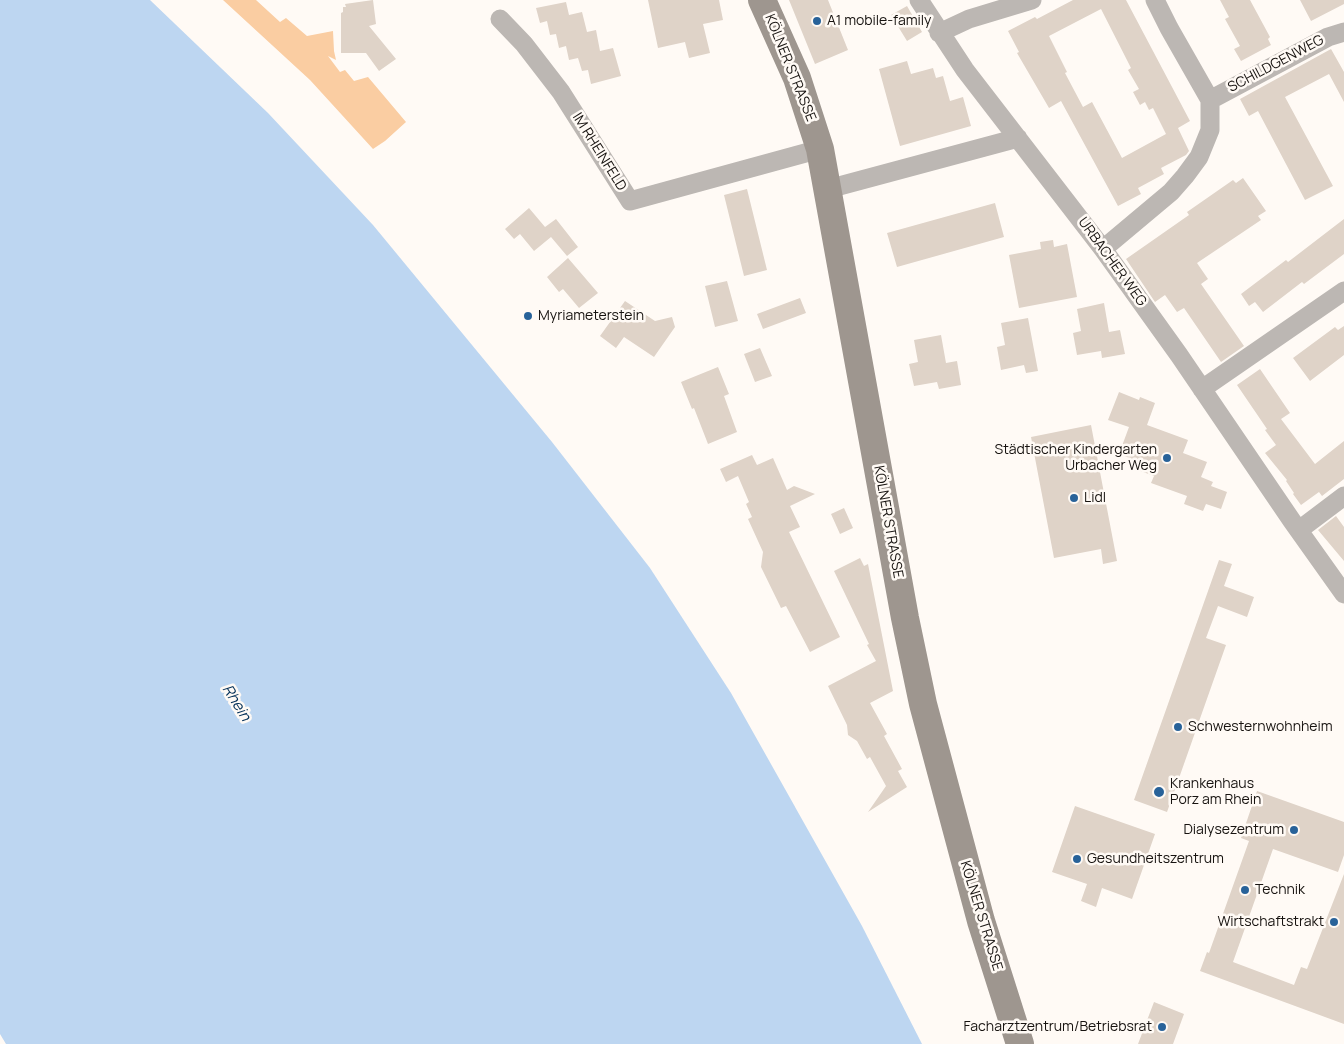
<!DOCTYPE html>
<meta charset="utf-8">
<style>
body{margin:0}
canvas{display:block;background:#fffaf5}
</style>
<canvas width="1344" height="1044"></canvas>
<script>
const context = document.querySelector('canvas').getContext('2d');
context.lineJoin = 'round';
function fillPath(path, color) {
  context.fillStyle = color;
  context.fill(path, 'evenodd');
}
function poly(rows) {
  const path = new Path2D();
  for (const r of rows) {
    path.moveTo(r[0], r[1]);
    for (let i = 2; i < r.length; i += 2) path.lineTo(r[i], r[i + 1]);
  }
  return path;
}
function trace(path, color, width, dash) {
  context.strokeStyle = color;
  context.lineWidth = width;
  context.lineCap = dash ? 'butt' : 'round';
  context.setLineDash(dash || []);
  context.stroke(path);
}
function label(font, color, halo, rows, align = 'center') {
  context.font = font + ' Manrope,sans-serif';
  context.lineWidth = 5;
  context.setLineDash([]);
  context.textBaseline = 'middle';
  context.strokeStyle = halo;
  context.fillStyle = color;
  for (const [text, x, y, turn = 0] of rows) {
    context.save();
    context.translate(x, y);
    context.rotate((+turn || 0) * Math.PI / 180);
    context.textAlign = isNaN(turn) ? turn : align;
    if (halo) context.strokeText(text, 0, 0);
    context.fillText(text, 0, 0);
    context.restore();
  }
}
const green = poly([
 [223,0,256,0,280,22,286,18,307,36,333,31,334,51,336,60,328,56,340,72,345,70,354,81,368,77,406,122,385,141,373,149,310,80]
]);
const water = poly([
 [0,0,150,0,268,113,373,225,552,442,650,568,731,693,862,926,922,1044,6,1044,0,1034]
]);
const building = poly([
 [373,0,376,24,369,26,396,59,379,71,366,53,341,53,341,13,343,12,343,7,346,7,345,4],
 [648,0,719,0,723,20,703,24,710,53,689,58,685,42,658,48],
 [789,0,828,0,848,50,815,64],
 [1073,0,1126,0,1190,121,1178,128,1189,151,1186,155,1161,168,1164,174,1138,188,1141,194,1118,206,1061,101,1049,108,1017,53,1019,52,1008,31,1035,17,1037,19],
 [1101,9,1131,68,1128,70,1139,89,1133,92,1140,105,1145,102,1149,110,1153,108,1166,134,1122,158,1092,102,1083,107,1065,73,1067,72,1049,36],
 [1220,0,1250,0,1270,37,1268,39,1271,45,1241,61,1234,49,1240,46,1225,19,1229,17],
 [1300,0,1344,0,1344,4,1311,21],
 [566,2,569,15,582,12,587,32,596,30,600,51,613,48,621,76,591,84,588,70,582,71,578,58,569,60,566,46,559,48,556,34,550,35,547,21,540,23,536,8],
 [907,6,922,32,907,41,891,15],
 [1331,49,1344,72,1344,102,1329,74,1285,97,1333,186,1305,200,1258,111,1249,116,1240,99],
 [907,61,911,74,933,68,936,78,943,76,950,101,963,97,971,126,900,146,879,69],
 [1243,178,1266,211,1258,216,1261,220,1197,263,1208,279,1201,284,1244,346,1221,362,1184,308,1177,312,1165,295,1155,302,1126,259,1189,215,1187,212,1233,180,1236,183],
 [747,189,767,270,744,276,724,195],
 [995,203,1004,237,897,267,887,233],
 [529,208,545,227,556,219,578,247,567,256,551,237,534,251,520,234,514,239,505,229],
 [1344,219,1344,254,1304,284,1302,282,1263,312,1255,302,1249,306,1241,294,1286,260,1288,262],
 [1053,240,1054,247,1067,244,1077,297,1019,308,1009,255,1041,249,1040,242],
 [568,258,598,293,579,308,563,289,559,292,547,277],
 [727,281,738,321,715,327,705,286],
 [800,298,806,313,763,329,757,314],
 [625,301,655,321,672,317,675,327,654,357,624,337,616,348,600,336],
 [1104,303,1109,332,1120,330,1125,354,1102,358,1101,351,1077,355,1073,333,1081,331,1077,309],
 [1028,318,1038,371,1026,373,1024,365,1001,370,997,347,1005,345,1001,323],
 [1344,326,1344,355,1310,381,1293,358,1335,327,1338,330],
 [941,335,946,363,957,361,961,385,939,389,937,382,914,386,909,364,918,362,914,340],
 [760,348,772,376,755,382,744,354],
 [718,367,729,394,724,396,737,432,708,444,694,408,692,409,681,382],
 [1260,369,1290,413,1281,419,1315,464,1344,441,1344,479,1322,496,1319,492,1301,505,1293,494,1294,493,1286,481,1287,480,1265,453,1276,445,1265,430,1267,429,1237,385],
 [1119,392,1139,400,1140,397,1155,403,1147,425,1188,440,1183,453,1207,462,1201,477,1213,482,1211,486,1227,492,1221,509,1206,504,1203,511,1184,504,1187,496,1151,483,1154,476,1135,469,1137,461,1119,454,1129,427,1108,420],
 [1091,425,1117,561,1103,564,1101,549,1054,558,1031,437],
 [752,455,757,465,773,458,787,490,794,486,815,494,790,506,800,527,789,532,840,637,810,652,786,606,781,608,761,567,763,552,748,519,752,517,746,504,749,502,738,476,726,482,720,469],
 [844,508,853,528,840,534,831,514],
 [1336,516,1344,527,1344,561,1318,530],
 [860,558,864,566,868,564,893,691,870,703,887,734,884,736,902,769,898,771,907,787,868,812,886,786,870,757,867,759,857,741,848,735,847,725,828,686,876,661,867,645,869,644,834,571],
 [1219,560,1232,564,1224,586,1254,597,1247,617,1218,606,1206,638,1226,645,1167,812,1134,800],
 [1257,791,1344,822,1344,855,1338,872,1273,849,1233,962,1294,985,1301,967,1307,969,1344,874,1344,1024,1200,971,1207,952,1209,953,1249,841,1241,838],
 [1075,806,1155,834,1132,899,1102,888,1096,907,1081,901,1087,884,1052,872],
 [1154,1002,1184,1014,1173,1044,1138,1044]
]);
const street = poly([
 [919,0,965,70,1103,249,1179,355,1292,521,1344,594],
 [500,19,524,44,561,92,630,201,820,149],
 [939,33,969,19,1032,0],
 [1210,100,1328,37,1344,32],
 [828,189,1018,138],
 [1103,249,1171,192,1185,176,1199,157,1210,130,1210,100,1169,28,1155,0],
 [1202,389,1344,291],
 [1299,530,1344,496]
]);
const secondary = poly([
 [762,0,797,78,820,149,905,618,923,704,981,921,1020,1044]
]);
const markers = [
 [817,21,5,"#286299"],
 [528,316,5,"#286299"],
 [1167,458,5,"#286299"],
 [1074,498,5,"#286299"],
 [1178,727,5,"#286299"],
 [1159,792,6,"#286299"],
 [1294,830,5,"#286299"],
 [1077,859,5,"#286299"],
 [1245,890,5,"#286299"],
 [1334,922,5,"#286299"],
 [1162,1027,5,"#286299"]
];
const poiNames = [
 ["A1 mobile-family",827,21],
 ["Myriameterstein",538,316],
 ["Städtischer Kindergarten",1157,450,"right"],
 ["Urbacher Weg",1157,466,"right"],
 ["Lidl",1084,498],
 ["Schwesternwohnheim",1188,727],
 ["Krankenhaus",1170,784],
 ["Porz am Rhein",1170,800],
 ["Dialysezentrum",1284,830,"right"],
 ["Gesundheitszentrum",1087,859],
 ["Technik",1255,890],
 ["Wirtschaftstrakt",1324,922,"right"],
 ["Facharztzentrum/Betriebsrat",1152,1027,"right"]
];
const streetNames = [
 ["SCHILDGENWEG",1276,64,-28],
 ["KÖLNER STRASSE",790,68,68],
 ["IM RHEINFELD",599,152,58],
 ["URBACHER WEG",1112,262,54],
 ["KÖLNER STRASSE",888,522,80],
 ["KÖLNER STRASSE",981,916,73]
];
const waterNames = [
 ["Rhein",236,703,58]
];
fillPath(green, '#facda2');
fillPath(water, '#bdd6f1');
fillPath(building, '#dfd3c8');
trace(street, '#bcb7b3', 19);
trace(secondary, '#9e968f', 28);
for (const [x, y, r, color] of markers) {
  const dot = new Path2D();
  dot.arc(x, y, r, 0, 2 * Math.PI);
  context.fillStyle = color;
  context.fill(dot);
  trace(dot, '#fffaf5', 2);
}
label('14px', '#171310', '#fffaf5', poiNames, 'left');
label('14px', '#171310', '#fffaf5', streetNames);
label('italic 15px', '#002e57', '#fffaf5', waterNames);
</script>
